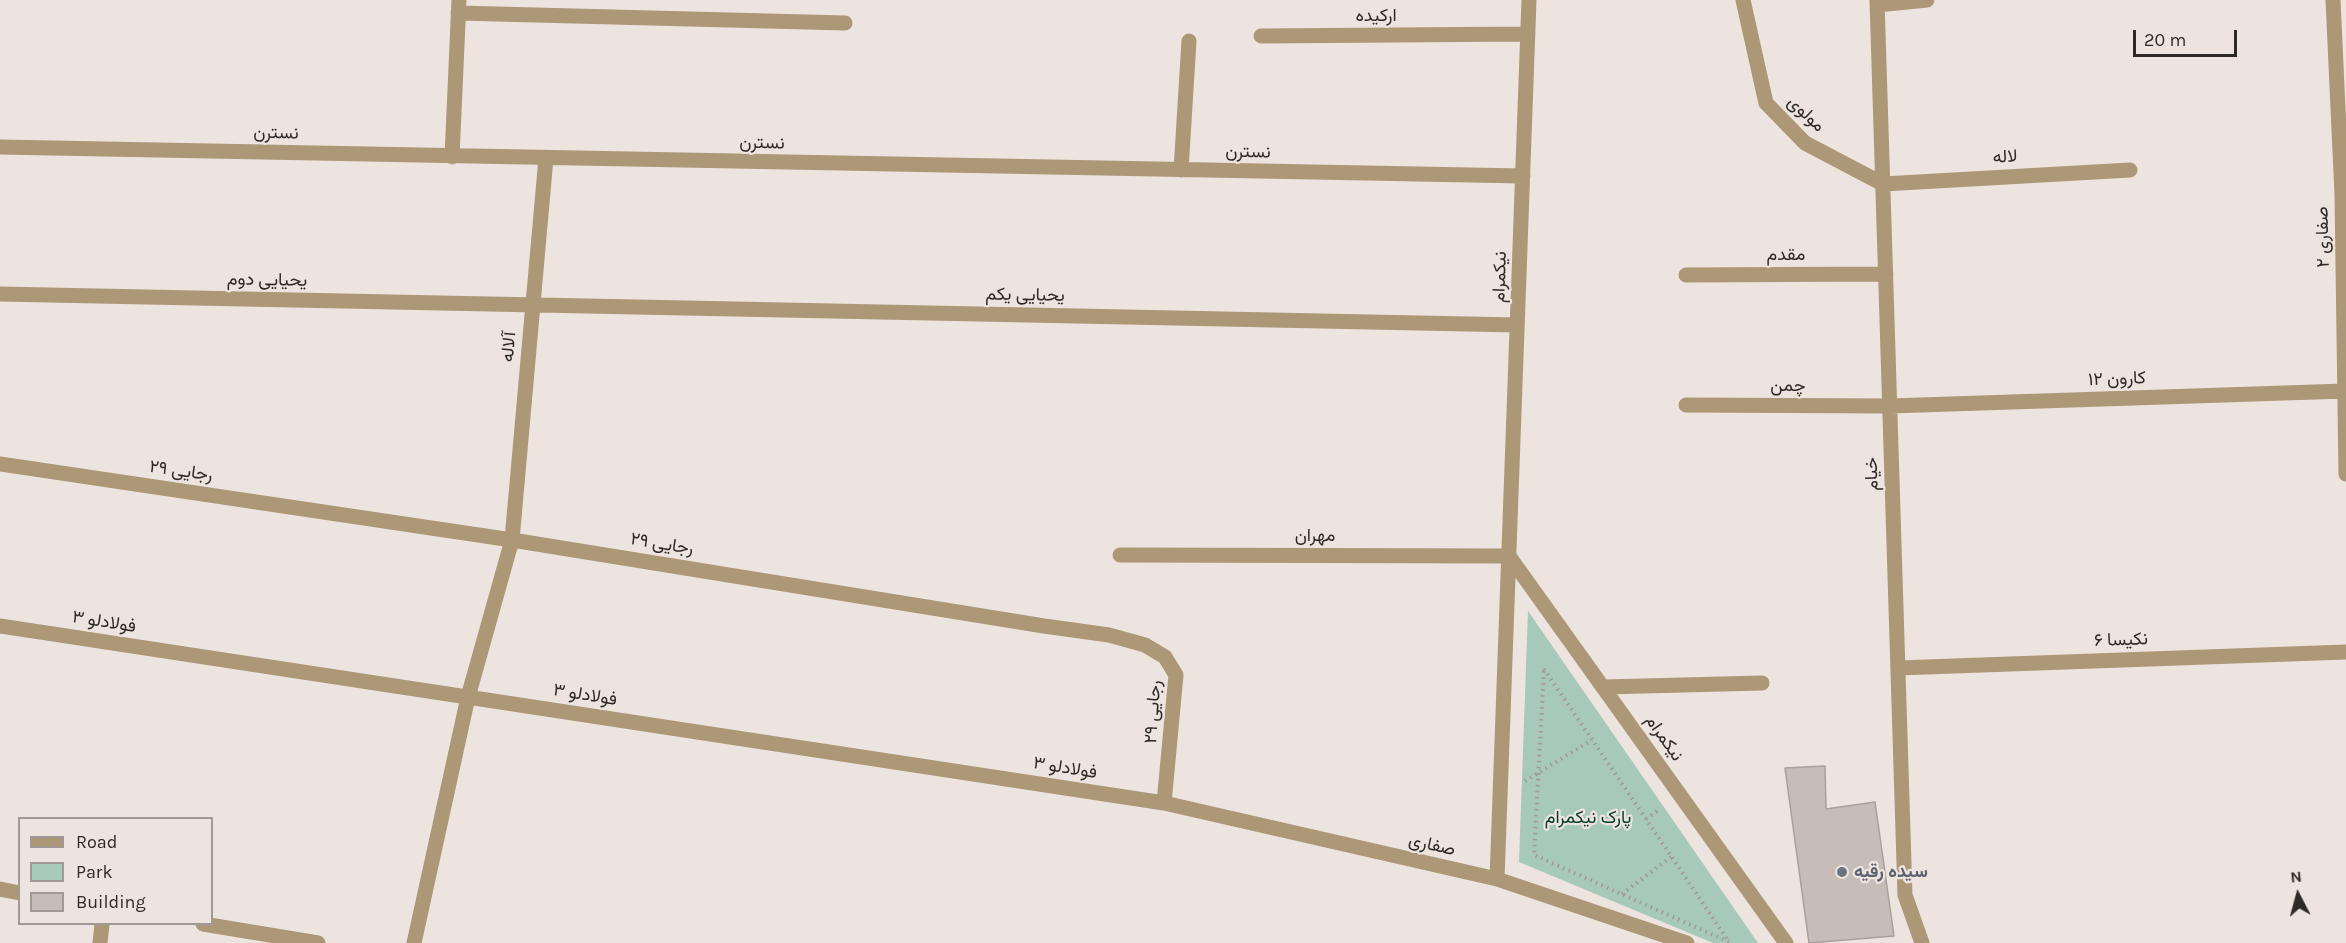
<!DOCTYPE html>
<meta charset="utf-8">
<style>
body{margin:0}
#map{position:relative;width:2346px;height:943px;overflow:hidden;background:#ede3df;font-family:Karla,sans-serif}
canvas{display:block}
.legend{position:absolute;left:18px;top:817px;width:195px;height:108px;box-sizing:border-box;background:#ede3df;border:2px solid #a09995;margin:0;padding:8px 10px;list-style:none;font-size:18px;color:#2c2927}
.legend li{display:flex;align-items:center;gap:12px;height:30px}
.legend b{width:30px;border:2px solid #a09995}
.north{position:absolute;left:2268px;top:865px;width:60px;height:60px;-webkit-text-stroke:4px #ede3df;paint-order:stroke;rotate:354deg;font-size:16px;font-weight:700;line-height:24px;text-align:center;color:#2c2927}
.north::after{content:'';display:block;margin:auto;width:21px;height:27px;background:#2c2927;clip-path:polygon(50% 0,100% 100%,50% 72%,0 100%)}
.scale{position:absolute;left:2133px;top:30px;width:104px;height:27px;box-sizing:border-box;border:3px solid #2c2927;border-top:0;padding-left:8px;font-size:18px;line-height:21px;white-space:nowrap;color:#2c2927;-webkit-text-stroke:4px #ede3df;paint-order:stroke}
</style>
<div id="map">
<canvas width="2346" height="943"></canvas>
<ul class="legend">
<li><b style="height:8px;background:#ac9776"></b>Road</li>
<li><b style="height:16px;background:#a7c9b9"></b>Park</li>
<li><b style="height:16px;background:#c6bdb8"></b>Building</li>
</ul>
<div class="north">N</div>
<div class="scale">20 m</div>
</div>
<script>
const context = document.querySelector('canvas').getContext('2d');
context.lineJoin = 'round';
function fillPath(path, color) {
  context.fillStyle = color;
  context.fill(path, 'evenodd');
}
function poly(rows) {
  const path = new Path2D();
  for (const r of rows) {
    path.moveTo(r[0], r[1]);
    for (let i = 2; i < r.length; i += 2) path.lineTo(r[i], r[i + 1]);
  }
  return path;
}
function trace(path, color, width, dash) {
  context.strokeStyle = color;
  context.lineWidth = width;
  context.lineCap = dash ? 'butt' : 'round';
  context.setLineDash(dash || []);
  context.stroke(path);
}
function label(font, color, halo, rows, align = 'center') {
  context.font = font + ' Karla,Vazirmatn,sans-serif';
  context.lineWidth = 4.5;
  context.setLineDash([]);
  context.textBaseline = 'middle';
  context.strokeStyle = halo;
  context.fillStyle = color;
  for (const [text, x, y, turn = 0] of rows) {
    context.save();
    context.translate(x, y);
    context.rotate((+turn || 0) * Math.PI / 180);
    context.textAlign = isNaN(turn) ? turn : align;
    if (halo) context.strokeText(text, 0, 0);
    context.fillText(text, 0, 0);
    context.restore();
  }
}
const green = poly([
 [1528,611,1758,943,1713,943,1519,862]
]);
const building = poly([
 [1825,766,1826,809,1875,802,1894,936,1809,943,1785,768,1825,766]
]);
const path = poly([
 [1544,669,1646,819,1729,942,1534,855,1544,669],
 [1525,781,1592,740],
 [1646,819,1660,809],
 [1622,894,1671,857]
]);
const minor = poly([
 [1743,0,1766,103,1805,143,1883,184,2130,170],
 [1877,0,1905,895,1922,943],
 [2333,0,2342,195,2346,474],
 [1877,5,1927,0],
 [458,13,845,23],
 [1261,36,1528,34],
 [0,147,1523,176],
 [452,157,459,0],
 [1181,170,1189,41],
 [1686,275,1886,274],
 [0,294,1517,325],
 [1686,405,1890,406,2345,391],
 [0,464,512,540,1044,626,1109,635,1145,645,1165,657,1176,675,1164,803],
 [1120,555,1509,556,1786,943],
 [0,626,1164,803,1497,879,1687,943],
 [1898,668,2346,652],
 [1604,687,1762,683],
 [1497,879,1529,0],
 [0,889,20,893],
 [203,924,318,943],
 [100,943,102,924],
 [414,943,468,697,512,540,546,158]
]);
const markers = [
 [1842,872,6,"#6b7280"]
];
const streetNames = [
 ["ارکیده",1376,16],
 ["مولوی",1806,114,43],
 ["نسترن",276,133,1],
 ["نسترن",762,143,1],
 ["نسترن",1248,152,1],
 ["لاله",2005,157,-3],
 ["صفاری ۲",2323,237,-91],
 ["مقدم",1786,255],
 ["نیکمرام",1500,277,-88],
 ["یحیایی دوم",267,280,1],
 ["یحیایی یکم",1025,295,1],
 ["آلاله",509,347,-85],
 ["کارون ۱۲",2117,379,-2],
 ["چمن",1788,386],
 ["رجایی ۲۹",181,471,8],
 ["خیام",1872,474,-92],
 ["مهران",1315,536],
 ["رجایی ۲۹",662,544,9],
 ["فولادلو ۳",104,622,9],
 ["نکيسا ۶",2121,640,-2],
 ["فولادلو ۳",585,695,9],
 ["رجایی ۲۹",1153,712,-86],
 ["نیکمرام",1664,738,55],
 ["فولادلو ۳",1065,768,9],
 ["صفاری",1432,845,13]
];
const parkNames = [
 ["پارک نیکمرام",1588,818]
];
const worshipNames = [
 ["سیده رقیه",1854,872]
];
fillPath(green, '#a7c9b9');
fillPath(building, '#c6bdb8');
trace(building, '#a9a09b', 1.5);
trace(path, '#a09895', 4, [1.5, 4.5]);
trace(minor, '#ac9776', 15);
for (const [x, y, r, color] of markers) {
  const dot = new Path2D();
  dot.arc(x, y, r, 0, 2 * Math.PI);
  context.fillStyle = color;
  context.fill(dot);
  trace(dot, '#ede3df', 2);
}
label('18px', '#2c2927', '#ede3df', streetNames);
label('18px', '#003d29', '#ede3df', parkNames);
label('bold 18px', '#5b616d', '#ede3df', worshipNames, 'left');
</script>
